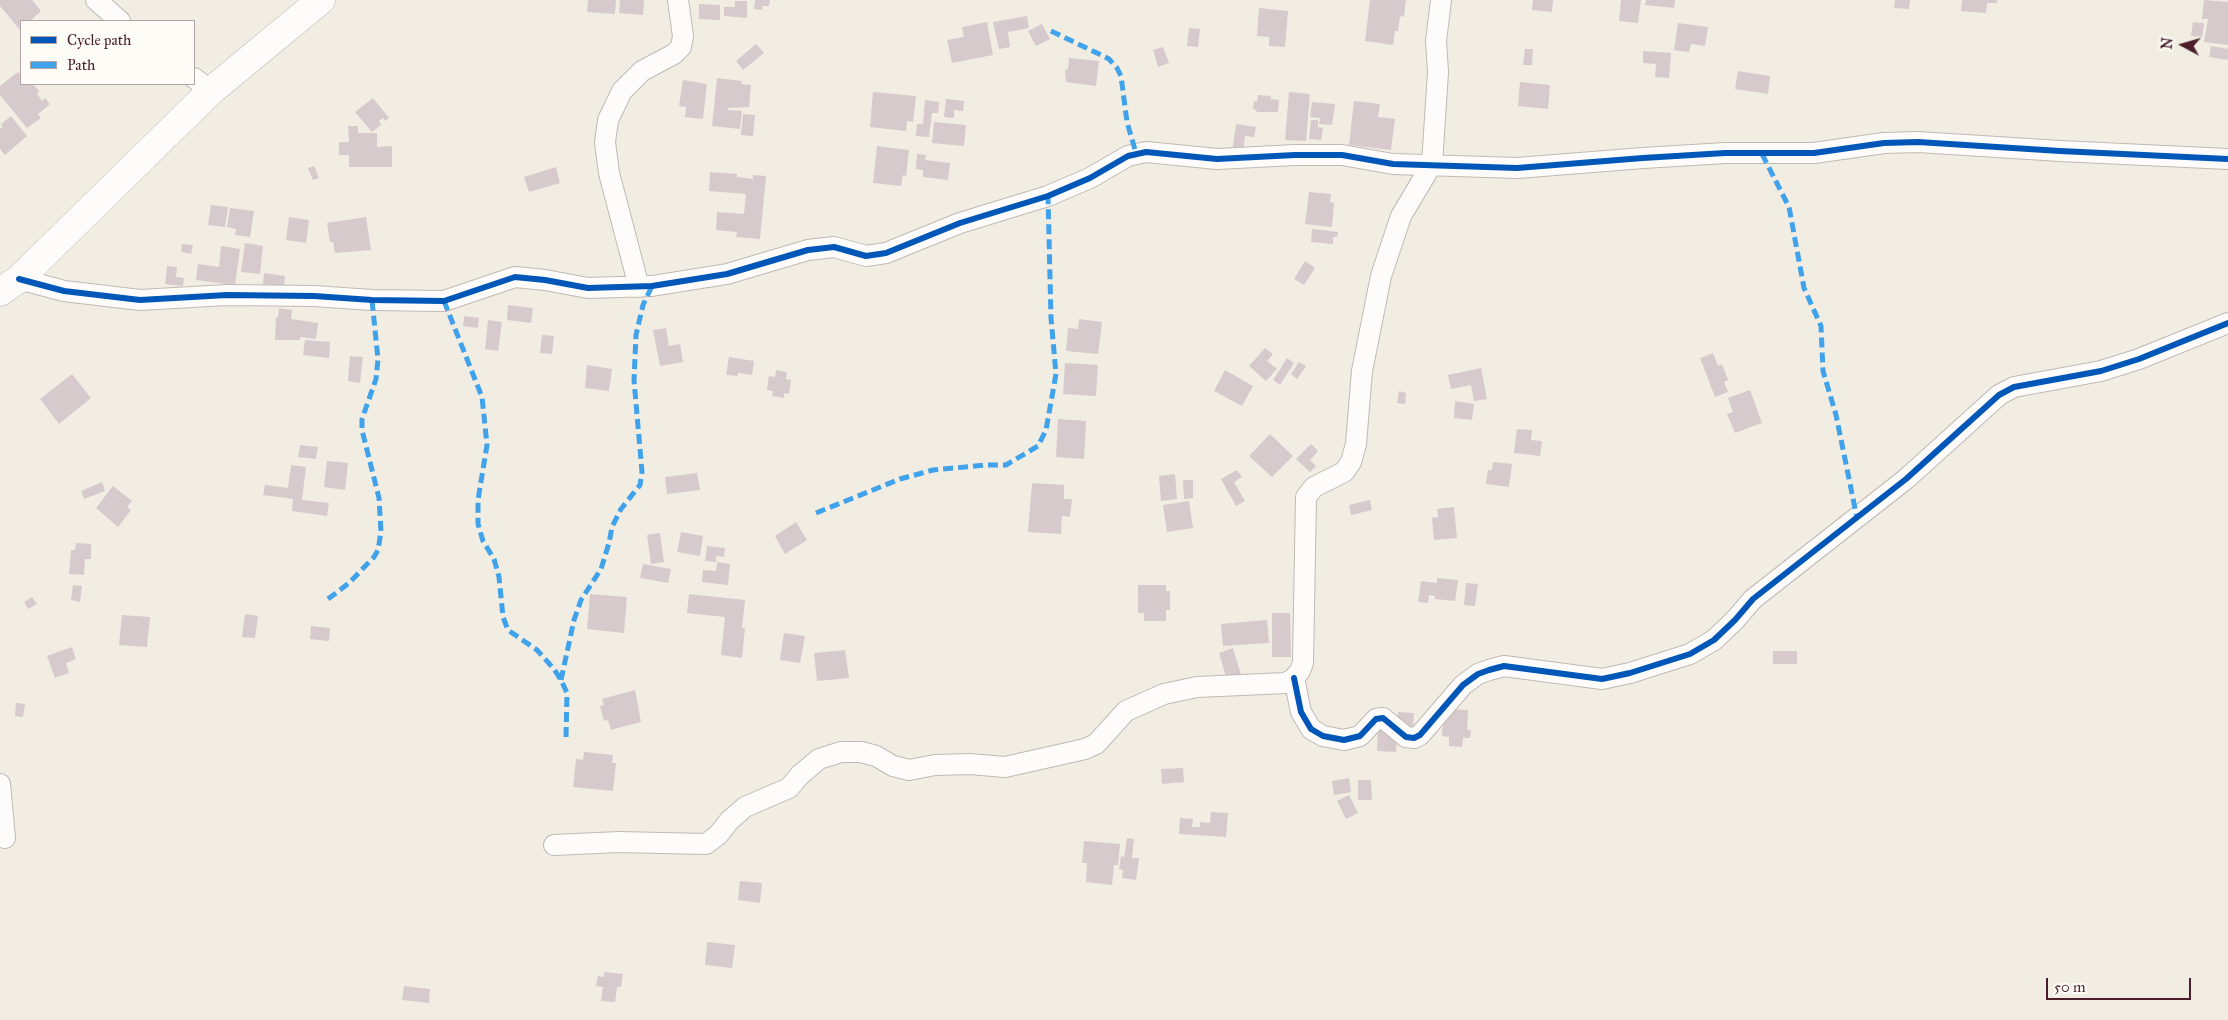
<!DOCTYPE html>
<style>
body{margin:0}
#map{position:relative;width:2228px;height:1020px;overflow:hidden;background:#f2ede3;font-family:"IM FELL Great Primer",serif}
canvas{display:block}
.legend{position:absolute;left:20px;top:20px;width:175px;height:65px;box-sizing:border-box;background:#fdfcf7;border:1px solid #b5a4a5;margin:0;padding:6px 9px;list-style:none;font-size:15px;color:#4a1f2b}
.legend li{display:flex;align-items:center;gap:10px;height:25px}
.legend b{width:25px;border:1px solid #b5a4a5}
.north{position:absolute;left:2158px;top:20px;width:50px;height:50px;-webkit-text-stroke:4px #fdfcf7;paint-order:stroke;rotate:276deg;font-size:14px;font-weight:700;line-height:20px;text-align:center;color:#4a1f2b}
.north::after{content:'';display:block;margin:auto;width:18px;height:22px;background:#4a1f2b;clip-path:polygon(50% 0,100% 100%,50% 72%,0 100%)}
.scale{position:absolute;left:2046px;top:978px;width:145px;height:22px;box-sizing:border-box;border:2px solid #4a1f2b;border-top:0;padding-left:6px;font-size:15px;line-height:18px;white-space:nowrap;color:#4a1f2b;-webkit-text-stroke:4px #fdfcf7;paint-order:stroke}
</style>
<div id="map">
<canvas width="2228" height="1020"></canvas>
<ul class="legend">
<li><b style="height:6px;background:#0057b8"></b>Cycle path</li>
<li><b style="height:6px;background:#40a2eb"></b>Path</li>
</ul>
<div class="north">N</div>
<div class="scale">50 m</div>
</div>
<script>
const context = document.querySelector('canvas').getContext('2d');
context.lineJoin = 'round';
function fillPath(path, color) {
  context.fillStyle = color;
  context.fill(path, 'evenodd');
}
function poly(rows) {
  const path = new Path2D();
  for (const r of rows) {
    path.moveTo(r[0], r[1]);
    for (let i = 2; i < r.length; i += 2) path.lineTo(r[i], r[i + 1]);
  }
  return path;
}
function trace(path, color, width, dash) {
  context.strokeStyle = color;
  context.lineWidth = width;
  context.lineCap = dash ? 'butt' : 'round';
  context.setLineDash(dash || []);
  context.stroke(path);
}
const building = poly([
 [0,0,32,0,41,11,30,21,21,21,20,30,0,6],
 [588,0,616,0,615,14,587,12],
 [620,0,644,0,643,15,619,13],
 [755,0,770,0,769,6,762,6,762,10,754,9],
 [1370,0,1406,0,1404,17,1400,16,1398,31,1395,31,1393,45,1365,41],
 [1533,0,1553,0,1552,12,1532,10],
 [1621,0,1641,0,1638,23,1619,21],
 [1646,0,1675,0,1674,8,1645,5],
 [1895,0,1910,0,1909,9,1894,8],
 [1962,0,1997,0,1997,3,1987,3,1986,13,1961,11],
 [2204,0,2228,2,2228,45,2204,42,2208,19,2202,19],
 [735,1,747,1,747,18,724,16,724,7,735,7],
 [699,4,720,5,720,20,699,19],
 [1259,8,1288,11,1285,47,1269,46,1269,37,1257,36],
 [1027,16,1029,28,1008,32,1010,47,999,49,993,22],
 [987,22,993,55,952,63,947,40,964,37,962,27],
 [2193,22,2204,23,2202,37,2191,36],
 [1678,23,1708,27,1705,46,1691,44,1689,52,1674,50],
 [1042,24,1050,39,1036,46,1028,31],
 [1189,28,1200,29,1198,47,1187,46],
 [756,44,764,53,743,70,736,61],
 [2211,46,2228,49,2228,60,2209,57],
 [1163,47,1169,63,1158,67,1153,50],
 [1525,49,1533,49,1532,65,1523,65],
 [1643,51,1671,53,1669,78,1655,77,1656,64,1643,63],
 [1069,58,1099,61,1096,86,1066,82,1065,69,1068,70],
 [1738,71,1770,76,1768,94,1735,89],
 [18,72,21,75,21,84,33,84,39,91,37,94,42,101,45,98,50,104,38,114,41,118,27,128,0,95,0,86],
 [717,78,742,81,741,84,751,85,749,107,728,108,728,110,742,111,740,129,712,126],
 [683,80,707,84,703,119,685,117,686,107,679,106],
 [1520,82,1550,85,1548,109,1518,106],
 [873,92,916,96,913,122,907,121,906,131,870,127],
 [1289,92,1310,94,1306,141,1285,140],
 [1258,95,1271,96,1270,99,1279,100,1278,112,1256,112,1257,110,1253,109,1254,101,1257,102],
 [373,98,389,118,385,121,383,118,379,121,381,125,372,132,355,112],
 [946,99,964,101,963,111,954,110,954,118,944,117],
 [925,100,939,102,938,113,932,113,929,137,916,136,917,124,923,124],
 [1354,101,1380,104,1378,117,1395,119,1391,150,1349,145],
 [1312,102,1335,104,1332,125,1319,124,1320,118,1310,117],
 [743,114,755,115,753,136,741,135],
 [11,116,27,136,5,155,0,149,0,129,3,127,1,124],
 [1311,120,1318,120,1318,127,1323,128,1321,140,1309,139],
 [934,122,966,125,964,146,932,143],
 [1236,124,1256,127,1254,137,1245,136,1243,153,1232,152],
 [348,126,358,126,358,133,377,133,377,147,392,146,392,167,349,167,349,155,339,155,339,142,349,142],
 [877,146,909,150,906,176,903,175,901,186,873,183],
 [917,154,926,155,925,160,950,163,948,180,923,177,923,170,916,169],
 [314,166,319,178,313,180,308,168],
 [556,167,560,183,529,192,524,177],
 [710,172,737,174,737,177,753,179,753,175,766,176,760,239,736,237,737,232,716,230,717,212,744,214,746,194,709,191],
 [1309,192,1331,194,1330,202,1334,203,1332,227,1305,224],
 [211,205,228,207,225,227,208,225],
 [230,208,254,211,250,237,235,235,236,229,227,227],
 [289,217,309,220,306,243,286,240],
 [366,217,371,250,335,253,333,242,330,242,327,223],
 [1312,229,1338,232,1337,237,1333,237,1333,244,1311,242],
 [245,243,263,246,260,274,241,272],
 [182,244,193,245,191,254,181,252],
 [221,246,240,249,235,285,196,280,198,264,219,267],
 [1305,261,1315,268,1304,285,1294,279],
 [167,266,177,267,176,277,184,278,183,286,165,284],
 [264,273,285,276,284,287,263,284],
 [508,305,533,308,531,323,507,320],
 [279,308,292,310,291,319,318,323,316,339,300,337,300,340,275,340,276,317,278,318],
 [464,316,479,318,478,328,463,326],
 [1079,319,1102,322,1098,354,1066,351,1068,328,1078,329],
 [488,320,502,322,498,351,485,349],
 [666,328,669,346,680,344,683,362,660,366,653,330],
 [542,335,554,336,552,354,540,353],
 [305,340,330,342,329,358,303,355],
 [1265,348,1273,354,1267,361,1277,369,1266,381,1249,366],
 [1713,353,1718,366,1722,364,1728,380,1724,382,1728,392,1715,397,1700,358],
 [350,356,363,357,360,383,348,381],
 [729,357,754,361,752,375,738,373,738,376,726,375],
 [1287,358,1294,363,1280,385,1273,380],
 [1299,362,1306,366,1297,379,1291,374],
 [1065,363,1098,365,1096,396,1063,394],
 [587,365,612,369,609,391,585,388],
 [1481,368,1487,399,1474,401,1471,385,1451,389,1448,375],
 [776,370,787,372,786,379,791,380,789,394,784,393,784,398,772,396,773,391,767,390,769,376,775,377],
 [1225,370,1253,386,1242,406,1214,391],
 [72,374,91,398,59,424,40,399],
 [1750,390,1762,423,1735,433,1727,414,1733,412,1728,398],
 [1399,391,1406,393,1405,404,1397,403],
 [1455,401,1474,404,1472,420,1454,418],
 [1058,419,1086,421,1084,459,1056,457],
 [1517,429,1532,430,1531,440,1542,441,1540,456,1514,453],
 [1270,434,1293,456,1272,477,1249,456],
 [1311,444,1318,451,1310,460,1316,466,1310,472,1296,459],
 [300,445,318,447,316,459,298,457],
 [327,461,348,463,345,490,324,487],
 [1493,462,1512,464,1509,487,1486,484,1488,470,1492,470],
 [291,465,306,467,302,500,263,495,265,485,288,488],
 [1237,470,1242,477,1234,482,1245,501,1236,506,1221,479],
 [697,473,700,490,667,494,665,477],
 [1175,474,1177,499,1161,501,1159,476],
 [1183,480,1193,480,1193,498,1184,499],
 [102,482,105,491,84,499,81,491],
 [1032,483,1064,485,1064,499,1072,499,1070,517,1062,516,1061,534,1028,532],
 [113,486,132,501,127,507,131,510,118,527,96,508],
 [293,499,329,503,327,516,292,511],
 [1370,500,1372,510,1351,515,1349,505],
 [1189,501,1193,528,1167,532,1163,505],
 [1454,507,1457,538,1434,540,1432,518,1438,517,1437,509],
 [796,522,807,540,785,554,775,536],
 [681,532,703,536,700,556,677,552],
 [660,533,664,562,651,564,647,535],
 [76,543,91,544,91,559,85,559,84,575,69,574,71,550,75,550],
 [707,546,725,548,724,557,716,556,716,562,705,561],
 [717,562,730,564,728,585,702,582,703,570,716,571],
 [643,564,671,569,668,583,640,578],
 [1437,578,1458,580,1455,601,1435,599,1435,596,1429,595,1428,603,1418,602,1421,581,1437,583],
 [1466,583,1478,584,1475,606,1464,605],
 [73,585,82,586,80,602,71,600],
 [1138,585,1166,585,1166,591,1170,591,1170,610,1166,610,1166,621,1144,621,1144,613,1138,613],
 [590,594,627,597,624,633,587,629],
 [689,594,745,600,742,628,745,628,742,658,721,655,725,617,687,613],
 [32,597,37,604,28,609,24,602],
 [1272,613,1290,613,1291,657,1272,657],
 [245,614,258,616,255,638,242,637],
 [122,615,150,617,147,647,119,645],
 [1267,620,1269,643,1223,646,1221,624],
 [311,626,330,628,329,641,310,639],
 [784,633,805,636,800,663,780,660],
 [72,647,76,659,66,663,69,673,55,678,47,656],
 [1233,648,1241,675,1227,680,1219,653],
 [845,650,849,678,817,681,814,653],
 [1773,651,1797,651,1797,664,1773,664],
 [635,690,641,722,611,730,608,720,604,721,600,706,604,705,602,699],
 [16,703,25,704,23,717,15,716],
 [1444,709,1468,710,1467,730,1471,730,1470,738,1463,738,1462,747,1449,746,1449,737,1442,736],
 [1398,712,1414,713,1413,728,1397,727],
 [1378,726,1391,727,1390,737,1397,738,1396,752,1377,751],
 [584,752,613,755,612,763,616,763,613,791,573,787,576,759,583,760],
 [1183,768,1184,782,1162,784,1161,769],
 [1349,778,1351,792,1334,795,1332,781],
 [1358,780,1371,780,1372,800,1358,800],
 [1349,795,1358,813,1346,819,1337,801],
 [1211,812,1228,813,1226,837,1179,834,1180,818,1193,819,1192,827,1200,827,1200,822,1210,823],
 [1127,838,1134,839,1132,858,1139,858,1136,880,1122,878,1123,870,1119,869,1121,856,1124,857],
 [1084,841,1120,844,1118,865,1114,865,1112,885,1086,882,1087,863,1082,863],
 [740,881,762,883,760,903,738,900],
 [707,942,735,945,732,968,705,965],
 [604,972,623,974,621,987,617,987,615,1002,601,1001,603,987,596,986,598,976,604,977],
 [404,986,430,989,429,1003,402,1000]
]);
const street = poly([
 [96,0,120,21],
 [194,78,211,91],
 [19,279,64,291,140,300,227,295,314,296,372,300,444,301,515,277,545,280,588,288,652,286,727,274,808,250,834,247,866,256,886,253,960,223,1048,196,1090,178,1128,156,1146,152,1217,159,1295,155,1342,155,1393,164,1517,168,1643,158,1725,153,1814,153,1884,143,1918,142,2060,151,2228,159],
 [639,287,609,173,605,142,608,120,622,91,642,71,674,54,681,47,683,36,678,0],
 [1294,678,1301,712,1311,729,1323,736,1344,740,1360,736,1376,719,1383,718,1406,737,1414,738,1420,735,1463,685,1478,674,1489,670,1504,666,1602,679,1630,673,1690,654,1714,640,1735,620,1753,599,1906,479,1999,395,2014,387,2101,371,2139,359,2228,323],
 [0,784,5,838],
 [554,845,619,842,706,844,718,835,729,821,745,807,789,788,800,775,819,759,841,752,861,752,876,756,893,766,909,770,935,765,970,764,1005,767,1085,749,1096,744,1126,711,1164,694,1197,687,1286,683,1294,678,1300,671,1303,663,1306,497,1314,487,1344,472,1351,462,1356,444,1362,371,1381,276,1401,216,1432,164,1438,72,1436,41,1441,0]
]);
const secondary = poly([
 [0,292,19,279,211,91,321,0]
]);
const quiet = poly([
 [1051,31,1097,53,1109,59,1117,68,1121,76,1127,122,1136,153],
 [1762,154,1789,207,1804,288,1821,326,1823,371,1836,415,1857,518],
 [444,301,482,397,487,445,478,500,478,524,483,541,494,559,499,577,503,617,508,630,537,650,554,669,561,680,567,693,566,737],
 [816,513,900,479,933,470,986,465,1006,465,1038,446,1046,430,1056,374,1051,318,1048,196],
 [328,599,349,583,374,557,378,550,381,532,379,498,362,430,362,419,376,379,378,359,372,300],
 [561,680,574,620,581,600,601,569,609,543,612,527,621,509,640,485,642,472,634,380,636,335,643,305,652,286]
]);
const cycleway = poly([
 [19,279,64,291,140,300,227,295,314,296,372,300,444,301,515,277,545,280,588,288,652,286,727,274,808,250,834,247,866,256,886,253,960,223,1048,196,1090,178,1128,156,1146,152,1217,159,1295,155,1342,155,1393,164,1517,168,1643,158,1725,153,1814,153,1884,143,1918,142,2060,151,2228,159],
 [1294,678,1301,712,1311,729,1323,736,1344,740,1360,736,1376,719,1383,718,1406,737,1414,738,1420,735,1463,685,1478,674,1489,670,1504,666,1602,679,1630,673,1690,654,1714,640,1735,620,1753,599,1906,479,1999,395,2014,387,2101,371,2139,359,2228,323]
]);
fillPath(building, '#d6cacd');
trace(street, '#c0b9b4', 22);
trace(secondary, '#c0b9b4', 29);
trace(street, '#fdfcfb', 20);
trace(secondary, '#fdfcfb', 28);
trace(quiet, '#40a2eb', 5, [10, 5]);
trace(cycleway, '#0057b8', 6);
</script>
